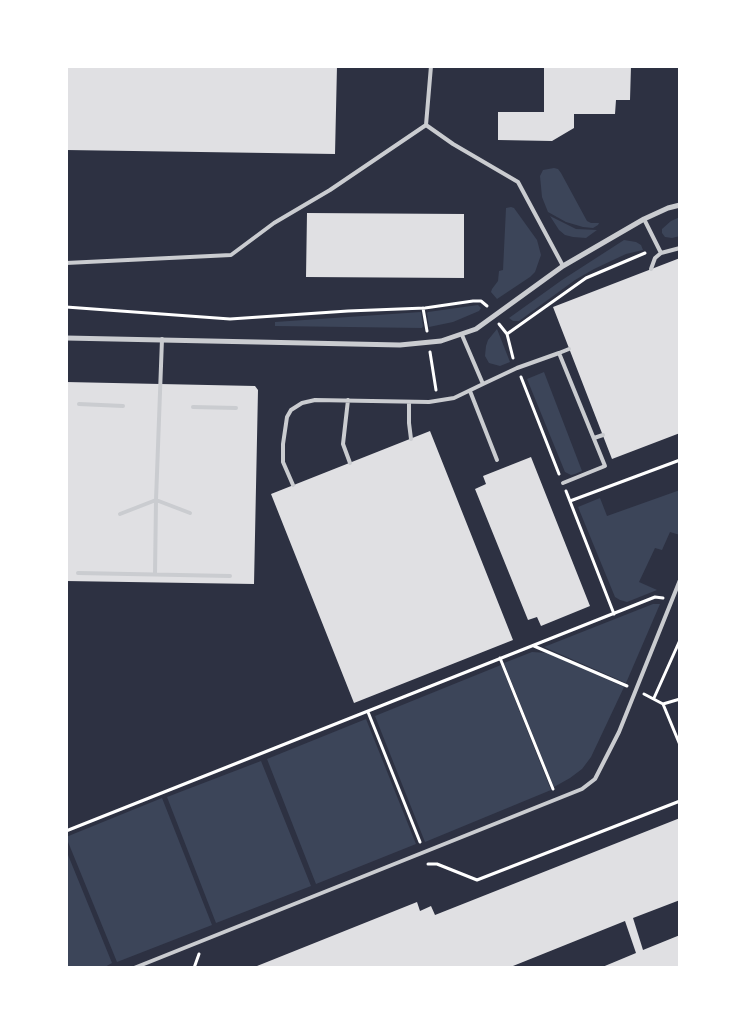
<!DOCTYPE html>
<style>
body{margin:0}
#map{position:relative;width:746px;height:1034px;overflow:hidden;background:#2d3142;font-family:"Exo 2",sans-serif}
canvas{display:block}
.frame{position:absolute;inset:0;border:68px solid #fff;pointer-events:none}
</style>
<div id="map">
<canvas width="746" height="1034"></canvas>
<div class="frame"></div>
</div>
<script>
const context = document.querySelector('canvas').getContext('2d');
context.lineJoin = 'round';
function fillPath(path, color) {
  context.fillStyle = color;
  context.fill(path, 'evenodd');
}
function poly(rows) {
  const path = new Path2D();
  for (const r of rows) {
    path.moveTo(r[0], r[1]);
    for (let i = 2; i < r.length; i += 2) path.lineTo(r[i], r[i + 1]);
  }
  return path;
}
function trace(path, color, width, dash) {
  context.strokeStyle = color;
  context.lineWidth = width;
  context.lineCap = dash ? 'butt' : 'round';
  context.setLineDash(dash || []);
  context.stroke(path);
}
const green = poly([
 [554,168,558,169,561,173,587,221,591,223,599,223,598,225,593,228,583,227,566,222,548,212,542,197,540,176,543,170],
 [511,207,514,208,537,240,541,255,535,272,530,277,497,299,491,292,492,289,498,281,499,271,503,270,506,208],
 [550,216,576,229,597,230,586,238,573,237,565,235,559,230],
 [680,217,680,236,672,238,665,237,662,233,662,229,671,221],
 [624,240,636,242,641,245,643,250,626,254,594,269,575,280,519,321,513,321,509,318,562,280],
 [478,305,481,308,479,311,453,322,429,327,427,313,428,312],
 [421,312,423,326,422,328,275,326,275,322],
 [497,329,510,362,500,366,489,363,485,356,486,346,488,340],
 [544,372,582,471,575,474,571,475,565,472,527,379],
 [680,490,680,535,670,532,662,550,655,548,639,582,657,590,627,602,620,600,615,597,578,507,600,498,607,516],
 [653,604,660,604,626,683,544,647],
 [532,652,548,653,624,687,591,757,582,769,570,778,554,787,504,663],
 [501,665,551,790,425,842,375,716],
 [366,719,416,844,316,884,267,759],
 [261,761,311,886,216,923,167,797],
 [162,798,212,925,117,962,66,837],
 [66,850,112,963,103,968,66,968]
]);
const building = poly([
 [66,66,337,66,335,154,66,150],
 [544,66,631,66,630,100,616,100,615,114,574,114,574,128,552,141,498,140,498,112,544,112],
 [307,213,464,214,464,278,306,277],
 [680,258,680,433,612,459,553,307],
 [66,382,255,386,258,390,254,584,66,581],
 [430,431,513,640,354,703,271,494],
 [531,457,590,606,541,626,537,617,528,620,475,489,486,484,483,476],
 [680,818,680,900,633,918,643,950,680,935,680,968,600,968,636,953,625,921,508,968,252,968,417,902,420,911,431,906,435,915]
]);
const path = poly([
 [66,307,230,319,348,311,425,308,473,301,481,301,487,306],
 [423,308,427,331],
 [499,324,507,334,586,278,645,253],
 [507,334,513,358],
 [430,352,436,390],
 [521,377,559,474],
 [566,491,614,614],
 [570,501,680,460],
 [534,646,627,686],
 [500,658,553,789],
 [644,694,663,704,680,745],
 [654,698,680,640],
 [663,704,680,699],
 [368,712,420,842],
 [66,831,655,597,663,598],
 [428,864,437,864,477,880,680,801],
 [194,968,199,954]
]);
const service = poly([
 [426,125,453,144,518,182,563,266],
 [644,219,661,253,680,248],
 [66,263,231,255,274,223,330,190,426,125,431,66],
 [651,269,655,258,661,253],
 [462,335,483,384,517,368,559,353,605,466,563,483],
 [559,353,569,349],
 [470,391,497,460],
 [348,400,343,444,350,463],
 [409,402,409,423,411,439],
 [79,404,123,406],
 [193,407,236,408],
 [594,438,603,435],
 [293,485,283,462,283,444,287,417,291,410,302,403,315,400,429,402,454,398,483,384],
 [120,514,156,500,190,513],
 [78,573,230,576],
 [155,574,156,500,162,339],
 [134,968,582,789,595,779,619,732,680,580]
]);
const minor = poly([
 [66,338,400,345,441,341,476,329,563,266,644,219,668,208,680,205]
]);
fillPath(green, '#3c4559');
fillPath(building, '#e0e0e3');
trace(path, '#fff', 3);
trace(service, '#caccd0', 4);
trace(minor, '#caccd0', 5);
</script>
